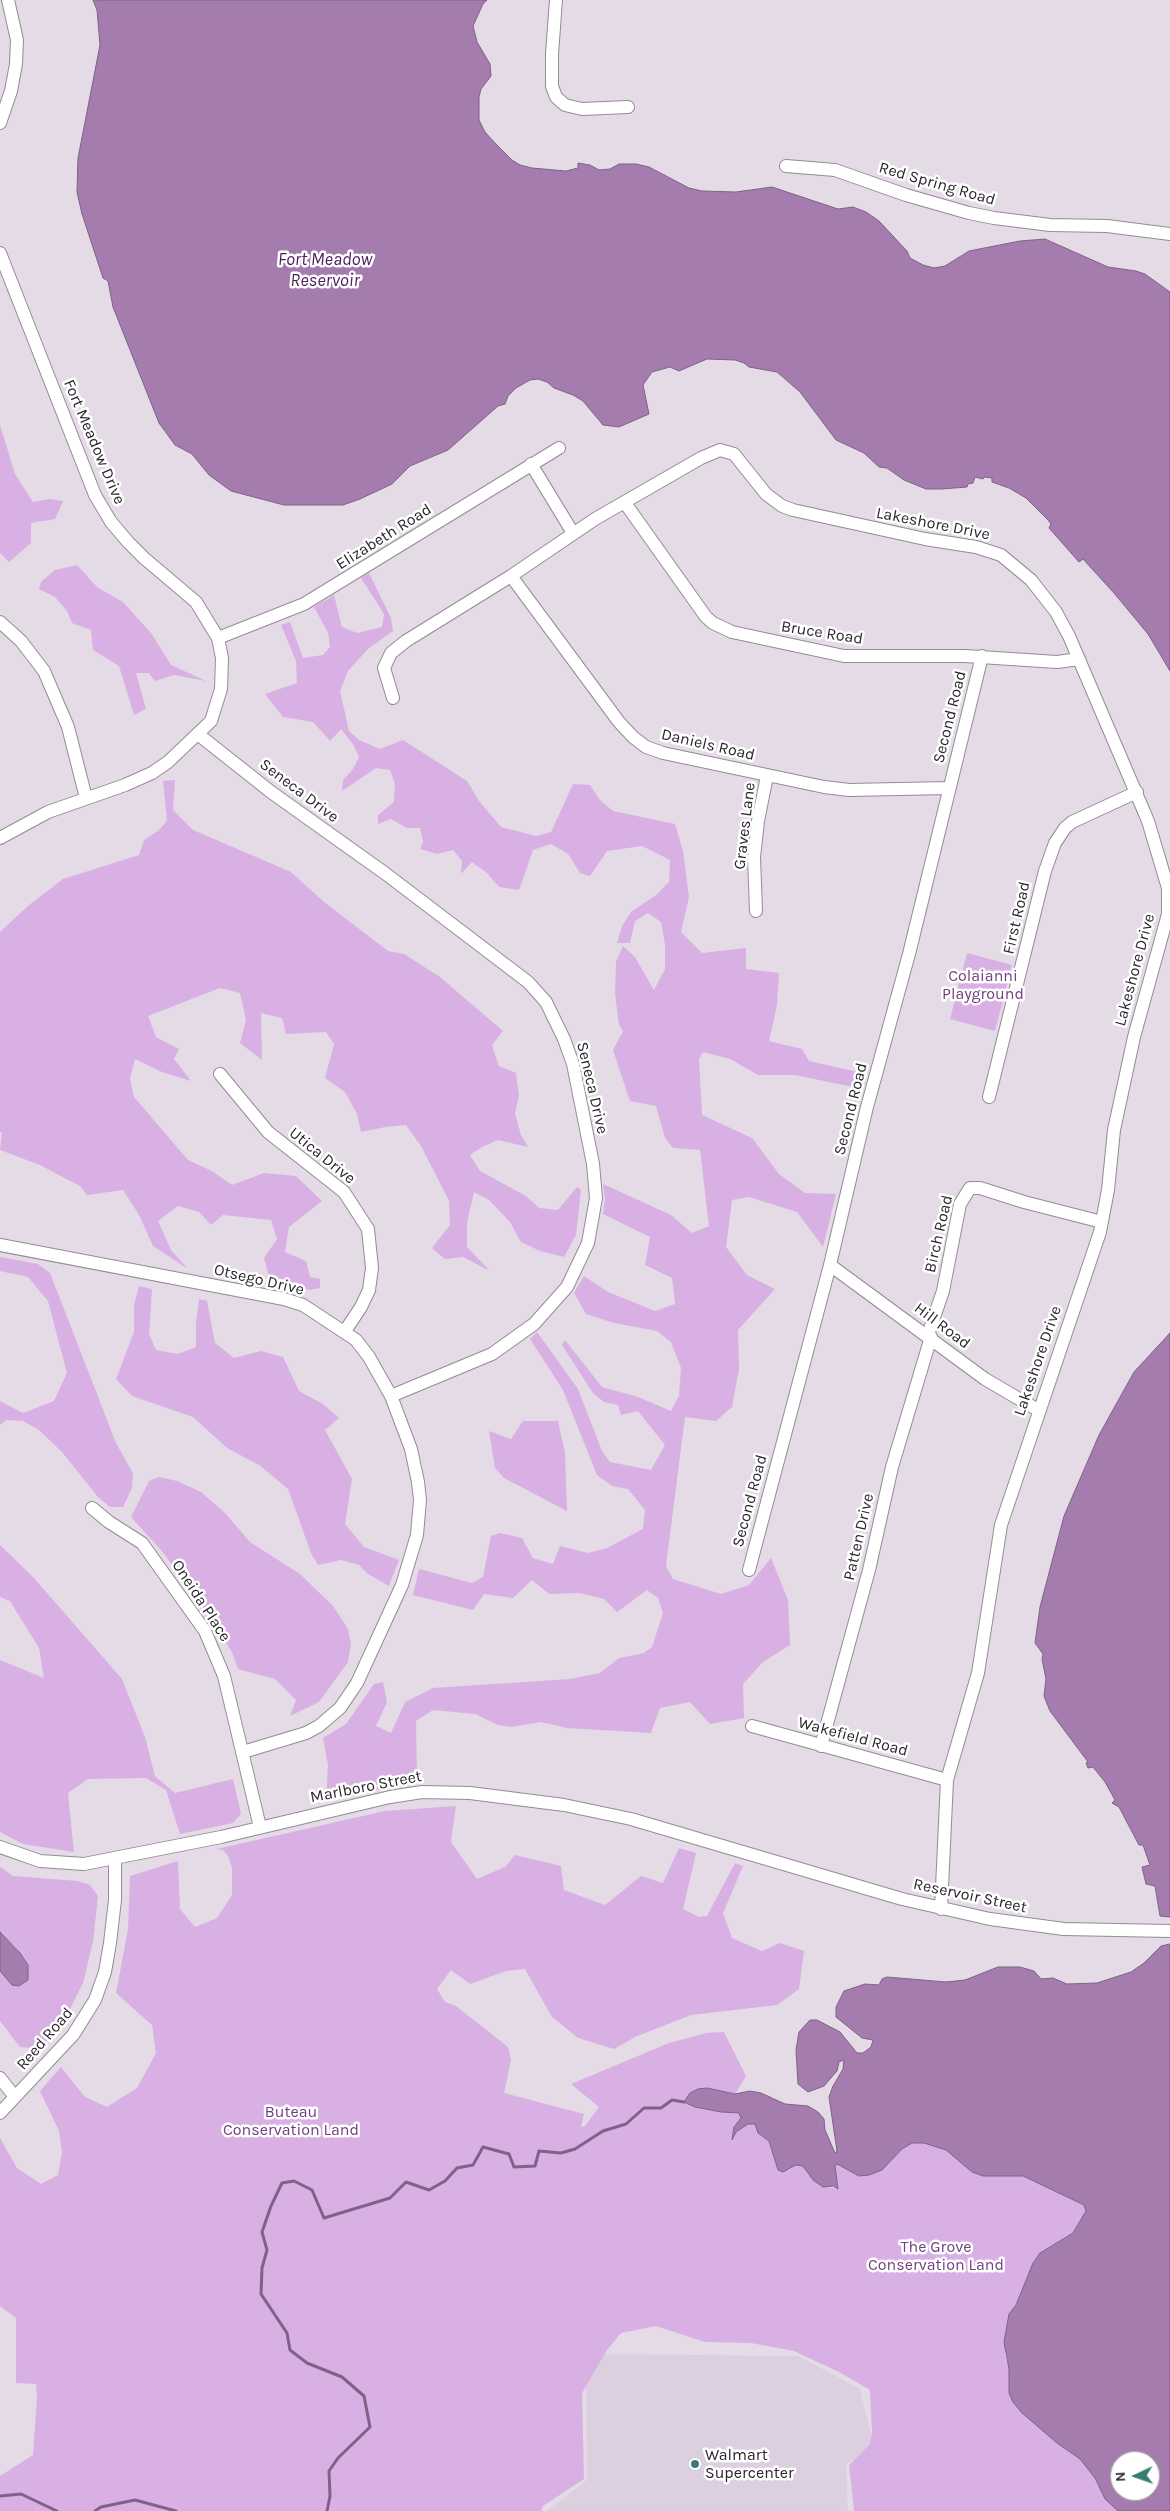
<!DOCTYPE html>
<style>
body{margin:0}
#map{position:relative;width:1170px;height:2511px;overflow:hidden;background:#e4dbe6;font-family:Karla,sans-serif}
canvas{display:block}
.north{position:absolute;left:1110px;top:2451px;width:50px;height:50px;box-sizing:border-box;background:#fff;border:1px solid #aaa9aa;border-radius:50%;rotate:267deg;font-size:14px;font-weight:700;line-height:20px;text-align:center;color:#2a272b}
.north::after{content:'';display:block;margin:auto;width:18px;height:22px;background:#387d74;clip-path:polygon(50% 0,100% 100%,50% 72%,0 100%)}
</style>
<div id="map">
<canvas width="1170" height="2511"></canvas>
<div class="north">N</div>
</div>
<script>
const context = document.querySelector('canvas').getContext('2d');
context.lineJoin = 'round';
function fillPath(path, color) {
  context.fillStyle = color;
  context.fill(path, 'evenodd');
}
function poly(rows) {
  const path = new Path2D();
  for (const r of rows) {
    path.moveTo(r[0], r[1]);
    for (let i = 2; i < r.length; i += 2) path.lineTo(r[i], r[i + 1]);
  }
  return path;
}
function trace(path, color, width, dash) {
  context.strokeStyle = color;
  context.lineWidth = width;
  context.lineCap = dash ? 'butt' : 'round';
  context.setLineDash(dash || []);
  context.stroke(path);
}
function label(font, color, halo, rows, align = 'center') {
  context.font = font + ' Karla,sans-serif';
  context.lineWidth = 5;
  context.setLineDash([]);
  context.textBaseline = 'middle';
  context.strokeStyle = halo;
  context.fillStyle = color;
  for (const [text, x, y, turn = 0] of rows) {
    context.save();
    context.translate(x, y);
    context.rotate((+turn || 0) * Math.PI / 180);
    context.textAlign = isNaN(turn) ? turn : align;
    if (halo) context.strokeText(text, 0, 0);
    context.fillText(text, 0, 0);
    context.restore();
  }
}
const built = poly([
 [586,2354,798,2356,860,2389,873,2444,846,2465,848,2511,547,2511,587,2480]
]);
const green = poly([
 [0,425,15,474,33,502,50,499,63,501,55,519,31,523,31,543,9,562,0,553],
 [77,565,97,587,123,602,151,633,171,665,206,681,174,675,155,681,149,673,136,673,146,709,134,715,119,666,93,650,91,630,72,623,67,611,55,597,39,589,41,582,55,570],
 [369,573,391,618,393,631,368,649,348,671,340,691,349,731,359,740,380,749,403,740,467,781,479,801,501,827,536,836,551,832,573,784,590,785,600,800,613,811,675,824,683,851,689,897,681,932,702,953,746,948,746,969,779,973,777,1005,769,1041,802,1049,809,1061,866,1074,863,1089,795,1075,758,1075,730,1059,703,1052,699,1059,702,1115,752,1138,779,1174,805,1193,836,1194,823,1247,797,1212,749,1197,732,1200,726,1247,747,1275,775,1289,738,1330,739,1369,732,1407,716,1421,685,1417,666,1566,673,1579,721,1594,749,1585,771,1558,788,1600,790,1645,763,1662,743,1684,744,1718,710,1724,690,1702,660,1708,651,1733,567,1728,541,1722,511,1727,498,1725,475,1714,433,1710,416,1721,417,1782,326,1800,328,1765,323,1738,346,1724,374,1684,383,1682,387,1702,376,1726,391,1733,405,1702,433,1688,570,1679,600,1673,619,1658,644,1653,652,1647,663,1613,658,1598,647,1590,617,1612,604,1599,579,1593,549,1594,532,1580,513,1598,484,1594,473,1610,413,1595,419,1569,472,1583,483,1577,491,1536,500,1533,522,1538,533,1558,553,1564,560,1546,588,1553,607,1548,643,1529,645,1510,628,1489,612,1486,597,1475,563,1390,530,1339,537,1332,578,1389,602,1451,610,1462,651,1470,665,1445,638,1411,621,1415,618,1405,604,1402,593,1393,562,1345,565,1340,602,1387,638,1397,671,1411,679,1396,681,1368,671,1342,657,1331,614,1323,586,1314,574,1293,584,1276,608,1292,655,1311,675,1304,672,1278,645,1265,650,1237,603,1214,605,1198,603,1184,671,1215,692,1233,709,1226,700,1150,673,1148,665,1138,656,1106,630,1101,613,1050,623,1031,619,1025,615,993,616,962,623,946,635,957,654,990,665,969,665,945,661,922,648,913,635,921,630,943,617,943,622,926,631,912,656,895,669,882,670,860,642,846,607,851,590,876,580,873,568,854,551,844,533,850,519,890,499,887,487,873,472,862,461,874,462,861,453,850,437,854,420,849,423,842,420,828,407,828,391,819,378,824,378,815,394,802,395,784,390,770,376,768,342,791,343,780,353,769,359,757,353,744,341,729,330,741,313,722,283,717,265,694,297,683,296,661,281,625,290,622,303,658,323,655,330,647,328,633,314,607,334,595,342,627,357,633,382,627,384,614,361,578],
 [175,780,173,810,193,830,291,872,324,902,388,951,404,954,440,977,503,1031,492,1045,499,1066,516,1073,519,1096,515,1113,521,1135,528,1147,498,1140,482,1147,470,1155,480,1171,526,1196,539,1208,558,1210,577,1187,581,1190,576,1235,564,1257,540,1251,521,1242,510,1222,489,1200,474,1192,467,1223,467,1247,490,1271,463,1257,445,1259,432,1248,450,1225,449,1201,421,1146,406,1125,385,1127,361,1132,357,1114,345,1092,325,1078,334,1044,326,1032,286,1034,282,1018,261,1013,262,1060,240,1043,246,1020,240,993,220,988,148,1016,156,1037,179,1049,174,1059,191,1081,162,1072,135,1059,130,1078,134,1097,188,1160,212,1171,232,1185,264,1173,296,1176,322,1201,289,1227,285,1252,306,1261,310,1277,320,1279,320,1288,309,1290,268,1274,264,1258,277,1239,271,1220,223,1215,211,1225,199,1212,178,1206,158,1221,171,1250,188,1269,153,1246,139,1215,123,1190,87,1195,80,1186,40,1165,0,1150,2,1133,0,1132,0,932,29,905,63,879,139,855,144,840,158,831,167,821,163,781],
 [967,953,1012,965,995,1031,950,1019],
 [0,1257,38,1264,50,1273,116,1443,133,1473,132,1488,123,1507,110,1507,98,1497,62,1452,39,1430,23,1421,6,1420,0,1425,0,1401,23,1413,54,1401,67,1373,48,1301,28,1277,0,1271],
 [139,1286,152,1289,149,1334,156,1350,178,1354,196,1347,196,1324,199,1299,207,1301,215,1343,234,1358,261,1351,283,1357,299,1391,323,1404,339,1418,325,1430,352,1479,345,1524,364,1547,399,1560,389,1586,368,1574,359,1565,341,1560,318,1565,311,1553,288,1489,259,1465,227,1448,193,1417,132,1396,116,1379,134,1332,134,1305],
 [523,1421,558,1421,565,1453,567,1511,504,1478,495,1468,489,1431,511,1439],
 [159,1477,177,1481,201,1492,225,1513,250,1542,300,1574,333,1606,348,1629,351,1643,348,1662,319,1702,290,1716,296,1700,275,1679,238,1669,232,1652,204,1608,161,1550,131,1517,149,1481],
 [0,1545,34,1578,122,1679,145,1737,155,1776,175,1793,233,1779,241,1814,233,1823,180,1834,166,1790,146,1778,88,1779,68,1793,74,1852,23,1844,0,1832,0,1660,44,1678,39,1648,10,1601,0,1597],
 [456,1806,451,1842,477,1879,505,1867,515,1855,561,1866,564,1890,605,1905,641,1876,663,1883,679,1848,696,1853,683,1909,699,1917,707,1916,735,1863,743,1866,723,1913,732,1938,762,1951,780,1943,804,1951,799,1989,777,2005,691,2015,635,2037,614,2049,578,2038,552,2017,525,1969,506,1971,470,1984,451,1970,437,1989,445,2002,456,2006,508,2047,511,2060,504,2093,584,2114,581,2127,585,2126,599,2107,571,2084,669,2043,706,2033,724,2032,746,2076,735,2094,721,2092,695,2107,721,2112,739,2113,741,2117,734,2127,733,2139,736,2132,748,2124,755,2124,769,2141,778,2170,789,2170,796,2165,803,2166,813,2180,823,2186,838,2189,835,2166,837,2164,859,2176,882,2170,902,2149,912,2143,924,2143,946,2150,972,2172,983,2176,1023,2176,1084,2205,1086,2211,1073,2233,1040,2253,1033,2263,1016,2305,1009,2314,1005,2354,1009,2369,1009,2393,1044,2432,1080,2459,1095,2478,1105,2499,1118,2511,854,2511,849,2465,870,2444,872,2432,870,2390,839,2372,794,2351,751,2343,705,2342,656,2326,621,2333,607,2350,582,2393,584,2479,543,2506,541,2511,0,2511,0,2476,33,2455,37,2398,36,2384,16,2383,16,2318,0,2306,0,2138,17,2168,41,2184,58,2175,62,2152,59,2131,40,2091,61,2067,85,2097,107,2107,137,2088,156,2053,152,2025,116,1993,128,1929,130,1876,178,1861,180,1909,195,1927,217,1918,232,1895,232,1868,228,1856,223,1850,217,1849,385,1811],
 [0,1867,13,1876,78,1881,90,1885,98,1896,93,1942,83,1983,68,2013,43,2045,33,2048,20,2047,0,2021,0,1971,12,1985,18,1950,0,1932]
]);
const water = poly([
 [93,0,487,0,483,4,473,26,477,42,490,64,491,76,481,89,479,97,479,120,485,132,494,142,512,160,520,165,532,168,566,171,578,168,578,163,590,165,599,170,610,169,619,164,636,164,649,167,689,188,702,191,736,192,772,187,838,209,853,207,866,212,879,221,907,251,910,258,923,265,934,268,945,266,969,251,1020,241,1045,239,1108,267,1136,271,1145,274,1170,292,1170,671,1148,634,1114,593,1083,559,1079,562,1049,528,1051,524,1048,520,1026,498,1009,488,992,482,992,478,984,477,983,479,975,477,973,483,968,484,967,487,942,489,926,489,904,480,887,468,879,467,864,453,836,440,800,392,777,372,749,367,744,363,735,360,707,359,679,371,670,367,652,372,643,385,649,414,619,427,603,425,583,401,573,395,554,388,547,382,538,379,530,380,516,388,508,396,505,404,498,406,448,450,410,466,392,484,360,499,343,505,284,505,231,491,209,475,192,454,175,445,159,423,113,307,108,281,103,278,82,214,77,192,78,158,100,45,97,10,93,0],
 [1170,1333,1170,1917,1160,1916,1155,1886,1146,1884,1142,1867,1150,1865,1143,1845,1139,1845,1119,1807,1112,1803,1115,1800,1105,1782,1093,1767,1088,1768,1086,1763,1088,1762,1050,1711,1044,1696,1046,1679,1042,1659,1043,1654,1035,1643,1040,1607,1064,1516,1099,1435,1134,1372,1170,1333],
 [0,1932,20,1953,28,1965,28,1980,19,1986,12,1985,0,1971,0,1932],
 [1170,1944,1170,2511,1118,2511,1105,2499,1095,2478,1080,2459,1057,2443,1022,2413,1013,2402,1009,2393,1009,2369,1004,2342,1009,2314,1016,2305,1033,2263,1040,2253,1073,2233,1086,2211,1084,2205,1023,2176,983,2176,972,2172,946,2150,924,2143,912,2143,902,2149,882,2170,869,2175,859,2176,837,2164,835,2166,838,2189,833,2186,823,2187,813,2180,803,2166,796,2165,783,2172,778,2170,769,2141,758,2133,755,2124,748,2124,736,2132,732,2140,734,2127,741,2118,739,2113,721,2112,695,2107,684,2102,690,2093,698,2089,707,2088,735,2094,750,2091,761,2093,785,2104,808,2106,818,2112,824,2119,825,2130,835,2153,837,2151,829,2097,833,2086,843,2069,844,2060,839,2062,837,2071,824,2086,808,2092,798,2084,796,2050,799,2032,810,2020,817,2020,840,2032,857,2053,863,2053,871,2047,873,2040,862,2038,836,2017,836,2007,844,1991,865,1984,879,1985,882,1979,887,1977,946,1982,965,1980,998,1967,1020,1967,1034,1971,1041,1979,1053,1978,1067,1984,1097,1983,1131,1972,1144,1963,1161,1946,1170,1944],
 [1120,2461,1150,2461,1150,2491,1120,2491,1120,2461]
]);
const stream = poly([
 [0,2496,21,2494,57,2511],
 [95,2511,101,2507,135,2500,176,2511],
 [327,2511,330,2496,329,2471,338,2458,370,2427,364,2396,342,2377,307,2363,290,2350,287,2333,261,2294,262,2268,267,2250,262,2232,271,2206,282,2183,294,2181,312,2190,324,2218,390,2198,406,2182,429,2190,445,2181,457,2168,473,2165,483,2147,509,2154,514,2167,535,2166,539,2151,561,2153,575,2149,603,2131,626,2124,644,2108,661,2108,672,2100,684,2102]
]);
const minor = poly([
 [556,0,552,54,552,86,556,97,565,105,582,109,628,107],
 [0,123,11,91,16,64,17,40,8,0],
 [786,166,835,170,906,195,969,213,994,218,1050,225,1107,226,1170,234],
 [0,253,95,495,111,522,128,542,144,558,196,602,218,638,222,658,221,689,211,721,168,762,152,773,125,785,48,812,0,838],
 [531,464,573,533],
 [625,503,706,617,713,623,732,632,844,656,965,656,1057,662,1079,659],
 [511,576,619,722,633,737,646,747,663,753,824,787,849,790,949,788],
 [0,622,21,641,44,671,68,727,86,798],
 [218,638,304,604,559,448],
 [393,698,384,668,391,653,406,641,511,576,595,519,701,458,720,450,734,454,766,494,782,506,793,510,925,539,976,547,1001,555,1031,580,1056,612,1069,636,1148,821,1168,888,1168,914,1134,1037,1114,1130,1108,1190,1100,1232,1001,1525,978,1673,947,1780,941,1909],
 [199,735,271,792,386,874,528,982,546,1002,564,1039,573,1064,593,1164,596,1198,588,1243,567,1287,534,1324,492,1354,391,1396],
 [756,911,754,857,758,821,767,776],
 [220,1074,268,1132,344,1192,368,1229,372,1268,369,1290,361,1307,345,1331],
 [989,1097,1045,871,1055,843,1065,828,1072,822,1137,792],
 [0,1245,284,1299,303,1305,356,1340,369,1357,391,1396,411,1449,418,1482,420,1500,417,1535,402,1585,357,1683,340,1708,319,1726,306,1733,243,1752],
 [830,1265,985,1379,1038,1410],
 [928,1335,943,1291,960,1204,970,1188,980,1188,1024,1202,1102,1222],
 [92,1508,109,1522,142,1543,205,1631,224,1676,260,1827],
 [749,1570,830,1265,867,1107,909,954,982,656],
 [752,1726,947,1780],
 [821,1746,869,1570,892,1467,931,1337],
 [0,1847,40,1861,84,1864,221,1837,390,1797,422,1792,470,1793,564,1805,631,1819,902,1899,990,1919,1064,1929,1170,1931],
 [0,2078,15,2097],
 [0,2113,73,2035,95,2000,105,1972,110,1943,115,1900,115,1859]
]);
const markers = [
 [695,2464,5,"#387d74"]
];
const streetNames = [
 ["Red Spring Road",937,184,16],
 ["Fort Meadow Drive",94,442,67],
 ["Lakeshore Drive",933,524,11],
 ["Elizabeth Road",384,537,-32],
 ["Bruce Road",822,633,9],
 ["Second Road",950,717,-76],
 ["Daniels Road",708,745,13],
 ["Seneca Drive",299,791,37],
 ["Graves Lane",745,826,-83],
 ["First Road",1017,918,-77],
 ["Lakeshore Drive",1135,970,-75],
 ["Seneca Drive",592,1088,77],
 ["Second Road",851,1109,-76],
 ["Utica Drive",322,1156,39],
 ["Birch Road",939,1234,-77],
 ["Otsego Drive",259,1280,13],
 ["Hill Road",942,1326,37],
 ["Lakeshore Drive",1038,1361,-71],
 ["Second Road",750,1501,-75],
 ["Patten Drive",859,1537,-77],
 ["Oneida Place",201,1601,57],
 ["Wakefield Road",853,1737,15],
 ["Marlboro Street",366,1787,-11],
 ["Reservoir Street",970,1896,12],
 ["Reed Road",45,2039,-49]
];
const parkNames = [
 ["Colaianni",983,976],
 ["Playground",983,994],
 ["Buteau",291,2112],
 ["Conservation Land",291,2130],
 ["The Grove",936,2247],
 ["Conservation Land",936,2265]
];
const poiNames = [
 ["Walmart",705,2455],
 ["Supercenter",705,2473]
];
const waterNames = [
 ["Fort Meadow",325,260],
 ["Reservoir",325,281]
];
fillPath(built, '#dccfe0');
fillPath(green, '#d9b0e3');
fillPath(water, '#a47cae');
trace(water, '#7f6287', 1);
trace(stream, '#7f6287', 3);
trace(minor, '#948b96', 14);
trace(minor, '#fff', 12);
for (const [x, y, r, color] of markers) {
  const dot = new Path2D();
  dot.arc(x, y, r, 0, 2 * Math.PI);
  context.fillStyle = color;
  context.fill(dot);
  trace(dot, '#fff', 2);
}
label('16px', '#2a272b', '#fff', streetNames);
label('16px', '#723e7e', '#fff', parkNames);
label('16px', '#2a272b', '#fff', poiNames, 'left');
label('italic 18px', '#4e1c5a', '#fff', waterNames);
</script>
